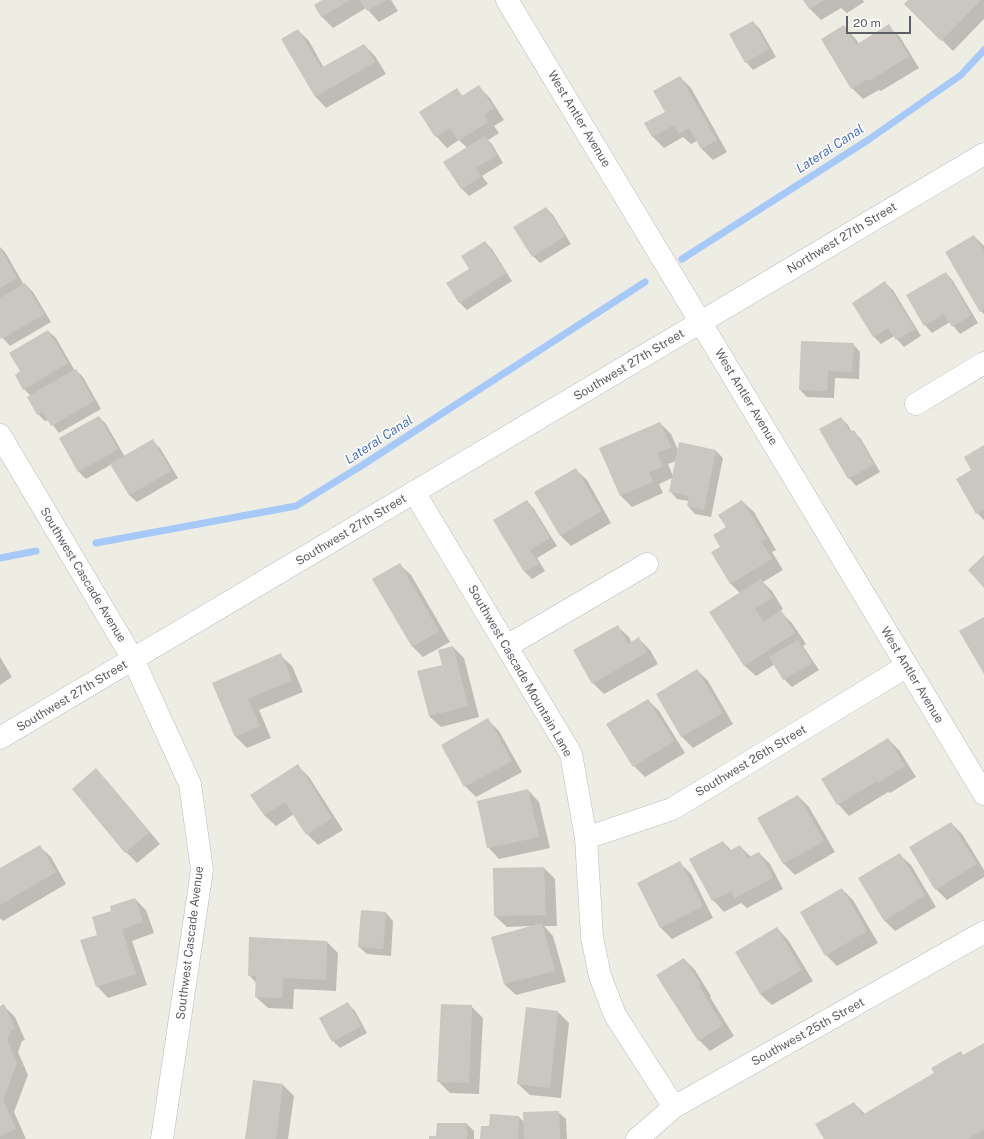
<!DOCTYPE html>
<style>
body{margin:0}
#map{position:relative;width:984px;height:1139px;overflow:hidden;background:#edede4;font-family:"Public Sans",sans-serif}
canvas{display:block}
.scale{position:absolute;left:846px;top:16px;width:65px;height:18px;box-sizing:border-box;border:2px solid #5c5e63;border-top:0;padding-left:5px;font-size:12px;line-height:14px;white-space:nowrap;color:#5c5e63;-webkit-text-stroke:3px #fff;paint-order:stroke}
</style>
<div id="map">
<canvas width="984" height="1139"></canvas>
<div class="scale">20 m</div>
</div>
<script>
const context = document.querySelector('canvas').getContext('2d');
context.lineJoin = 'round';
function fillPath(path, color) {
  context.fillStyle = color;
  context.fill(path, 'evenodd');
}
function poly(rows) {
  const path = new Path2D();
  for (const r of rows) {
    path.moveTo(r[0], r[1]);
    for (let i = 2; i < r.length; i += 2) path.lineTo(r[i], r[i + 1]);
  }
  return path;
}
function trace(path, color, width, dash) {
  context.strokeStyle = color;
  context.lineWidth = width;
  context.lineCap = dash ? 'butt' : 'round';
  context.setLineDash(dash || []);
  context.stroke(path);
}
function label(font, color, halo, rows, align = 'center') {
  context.font = font + ' "Public Sans",sans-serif';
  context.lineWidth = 3;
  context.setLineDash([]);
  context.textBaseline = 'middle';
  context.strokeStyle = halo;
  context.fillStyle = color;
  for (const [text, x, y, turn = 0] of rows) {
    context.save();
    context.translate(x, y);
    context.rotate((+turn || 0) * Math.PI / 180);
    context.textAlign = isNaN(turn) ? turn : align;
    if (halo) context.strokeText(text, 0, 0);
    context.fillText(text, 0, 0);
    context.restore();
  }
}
const shadow = poly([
 [324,0,391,0,398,11,379,22,366,8,333,28,322,17,315,6],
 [805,0,863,0,864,2,847,13,841,8,821,20,809,8],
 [910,0,984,0,984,19,953,51,906,4],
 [753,22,760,29,776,57,753,70,746,62],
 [888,26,900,37,919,68,881,91,879,90,863,99,852,88,844,27,855,38,859,44],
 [298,30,309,41,324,68,364,45,375,56,386,74,326,108,315,96],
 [680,77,691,88,727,152,713,160,702,149,697,141,691,144,683,137,664,148,653,137,646,124,666,112],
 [479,87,490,98,504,120,494,126,499,133,488,140,492,144,503,163,482,176,488,184,469,196,462,189,445,162,467,148,459,140,447,148,436,136,420,112,456,89,463,96],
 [546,208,553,215,571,244,540,263,533,256],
 [974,236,984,246,984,314,981,311],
 [485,242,492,249,512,281,467,310,460,303,448,284,470,269],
 [0,247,5,252,24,285,25,284,33,292,51,322,10,346,0,335],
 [946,273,953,281,978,323,960,334,950,322,932,333,925,325],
 [885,283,893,290,921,336,904,347,894,336,881,344,874,337,853,303],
 [48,331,56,338,75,371,76,370,83,377,101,409,59,433,49,420,45,421,38,414,31,396,24,389,21,372],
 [853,344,860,352,859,379,835,378,834,398,807,397,800,390],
 [99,417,106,424,125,457,153,441,160,448,178,478,137,502,129,495,112,464,86,479,79,472,60,439],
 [841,418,848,425,852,432,853,431,861,439,880,472,856,486,849,478],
 [660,423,671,434,678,450,680,443,716,451,723,458,711,517,695,514,688,506,689,501,677,499,670,491,672,478,659,484,663,493,632,507,621,496,601,449],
 [676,461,673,476,668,464],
 [984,447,984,520,977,513,973,470],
 [575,469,587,480,611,523,571,546,560,535],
 [527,501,534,509,557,546,537,558,545,571,532,579,525,572,494,520],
 [742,501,754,512,776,550,772,552,783,570,763,582,772,591,783,609,780,611,792,623,806,644,803,646,819,670,792,687,784,679,775,664,756,676,744,665,740,593,731,584,713,552,722,547,727,528],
 [399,564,411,575,450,642,423,657,412,646],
 [617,626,629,637,632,643,639,639,650,650,658,664,604,694,593,683],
 [453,647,464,658,479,717,441,727,429,716,443,665],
 [280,655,292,666,303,692,259,710,271,738,247,748,236,737,213,683],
 [0,657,12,677,0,685],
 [697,670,708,681,733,724,693,748,682,737,657,694],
 [648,700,659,711,685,753,645,777,634,766],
 [488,720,499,731,522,772,476,797,465,786],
 [888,739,899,750,916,777,890,793,888,792,849,816,838,804],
 [298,766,309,777,343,830,318,845,307,834,294,814,276,826,264,815,252,795],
 [96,769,107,781,160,844,137,863,126,852,73,789],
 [528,790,539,802,550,848,499,859,488,847],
 [798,796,809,807,835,852,795,875,784,864,758,819],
 [951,823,962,834,984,870,984,877,947,900,936,889],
 [723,842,732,851,740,846,751,857,759,853,770,864,783,889,747,908,741,903,724,912,713,900],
 [39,846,51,857,66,884,3,921,0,918,0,869],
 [899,854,911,865,936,907,895,931,884,920],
 [680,863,691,874,713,918,672,939,661,928,638,884],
 [544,868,555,879,557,926,544,926,553,936,566,982,516,995,504,984,533,926,507,927,495,916],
 [842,889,853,900,878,943,837,966,826,955],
 [135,899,146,910,154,933,132,941,147,985,108,998,97,986,112,911],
 [386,913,393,921,391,956,367,954,359,947],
 [777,928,788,940,813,981,772,1005,760,994],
 [327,942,338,953,336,991,294,989,293,1009,268,1008,256,997,257,984,249,975],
 [684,959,695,970,711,996,710,997,734,1036,710,1051,699,1040],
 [348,1004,355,1011,367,1033,340,1048,333,1041],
 [4,1006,15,1017,25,1040,22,1041,18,1052,28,1075,14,1112,26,1139,0,1139,0,1007],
 [471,1006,483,1018,479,1094,450,1093,438,1081],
 [558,1012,569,1023,561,1098,530,1095,518,1084],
 [984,1044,984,1139,825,1139,854,1103,865,1114,935,1073,961,1053,964,1056],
 [283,1085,294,1096,288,1139,246,1139],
 [558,1112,566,1119,567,1139,481,1139,490,1127,519,1117,525,1123],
 [438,1124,467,1124,474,1131,474,1139,430,1139,437,1137]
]);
const stream = poly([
 [682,259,868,140,961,75,984,50],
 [96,543,296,506,361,466,645,282],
 [0,558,36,551]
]);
const building = poly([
 [322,0,350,0,321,17,314,5],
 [360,0,386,0,367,11],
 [803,0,824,0,809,9],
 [908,0,981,0,941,41,904,4],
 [753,21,769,49,745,63,729,34],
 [889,24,909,56,869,81,867,79,851,89,821,39,844,25,856,45],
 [298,29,321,68,364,44,375,62,315,97,281,39],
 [680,76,717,140,701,149,689,128,679,134,674,125,652,137,644,123,665,112,653,91],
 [479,85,494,108,484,115,488,122,458,141,450,128,435,137,419,112,457,88,462,96],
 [485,136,497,155,476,168,481,177,461,189,443,162],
 [546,207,565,236,532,257,513,227],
 [974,235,984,251,984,309,980,312,945,252],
 [485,241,506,273,459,303,446,283,469,269,461,256],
 [0,248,17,278,0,288],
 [946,272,971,315,952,327,944,314,924,326,906,295],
 [885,281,915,329,896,340,888,328,873,337,852,303],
 [25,283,44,314,1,339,0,337,0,298],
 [48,330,68,363,23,390,15,375,20,371,9,353],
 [801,341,854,343,852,372,828,371,827,391,799,390],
 [76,369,94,401,51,426,43,412,37,415,27,397],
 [99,416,118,449,78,472,59,438],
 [841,417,850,432,854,430,874,464,848,479,819,429],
 [660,422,671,447,657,453,663,466,649,472,653,482,620,496,599,448],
 [153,439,171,471,129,495,110,464],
 [679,442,716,450,704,510,687,506,689,496,669,492],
 [984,445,984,509,976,514,956,479,971,470,964,457],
 [576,468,601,511,560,536,534,492],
 [527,500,550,538,530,550,539,564,524,572,493,520],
 [742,500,766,538,761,541,772,559,730,584,711,552,720,547,713,535,726,527,718,515],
 [984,555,984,588,968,570],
 [400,563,439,631,412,647,372,579],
 [761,579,773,597,755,609,764,622,781,610,795,633,744,666,709,612],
 [984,617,984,674,959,631],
 [618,625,628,644,639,637,647,652,592,684,573,650],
 [798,640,812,663,783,680,769,657],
 [453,646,468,706,429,716,417,671,442,665,438,650],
 [281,653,292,680,248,699,260,726,235,737,212,683],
 [697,669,723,713,681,737,656,694],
 [648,699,674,741,633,767,606,724],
 [488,718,512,761,464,787,441,745],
 [888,738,905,766,878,783,877,781,837,805,821,779],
 [298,764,332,818,306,835,285,802,264,815,250,795],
 [96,768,150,832,125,853,72,789],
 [528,789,539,837,487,848,477,801],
 [798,795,824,841,783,864,757,818],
 [951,822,977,864,935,890,909,847],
 [723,841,729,851,740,845,747,858,759,852,773,878,735,898,731,891,712,901,689,859],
 [40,845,56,872,0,905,0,868],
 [900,853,925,895,884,921,858,878],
 [680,861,703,906,660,928,637,883],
 [544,867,546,915,494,916,493,868],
 [842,888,867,931,825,956,800,912],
 [135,898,143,922,122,929,136,974,96,987,80,940,97,935,92,917,111,911,110,906],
 [361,910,386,912,383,949,358,947],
 [542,923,555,971,504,984,491,937],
 [777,927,802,970,760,994,735,952],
 [249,937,327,941,326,980,283,978,282,998,255,997,256,976,248,976],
 [684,958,701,985,699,986,723,1025,698,1041,656,975],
 [348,1002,361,1026,332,1042,319,1018],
 [4,1004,15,1029,11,1030,7,1040,17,1063,3,1100,16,1129,0,1136,0,1006],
 [441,1004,472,1005,469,1083,437,1082],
 [526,1007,558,1011,550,1088,517,1084],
 [984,1043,984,1129,967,1139,824,1139,815,1124,854,1102,862,1115,934,1073,931,1068,961,1051,963,1055],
 [253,1080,283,1084,276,1139,245,1139],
 [559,1111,560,1139,524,1139,523,1112],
 [490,1114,519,1116,518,1139,480,1139,481,1126,489,1126],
 [437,1123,467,1123,467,1139,429,1139,429,1136,436,1136]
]);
const minor = poly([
 [916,404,984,363],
 [0,435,133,659,190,784,202,870,162,1139],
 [414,492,571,754,586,838,592,937,600,976,615,1015,674,1107],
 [507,646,647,564],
 [586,838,672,809,907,666],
 [637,1139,674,1107,984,932]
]);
const tertiary = poly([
 [507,0,984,794],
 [0,738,984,154]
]);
const streetNames = [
 ["West Antler Avenue",579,119,59],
 ["Northwest 27th Street",842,238,-31],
 ["Southwest 27th Street",629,365,-31],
 ["West Antler Avenue",746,397,59],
 ["Southwest 27th Street",351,530,-31],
 ["Southwest Cascade Avenue",83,575,59],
 ["Southwest Cascade Mountain Lane",520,671,60],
 ["West Antler Avenue",912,675,59],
 ["Southwest 27th Street",72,696,-31],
 ["Southwest 26th Street",751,761,-31],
 ["Southwest Cascade Avenue",190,943,-83],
 ["Southwest 25th Street",808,1032,-29]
];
const waterNames = [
 ["Lateral Canal",830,149,-33],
 ["Lateral Canal",379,440,-33]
];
fillPath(shadow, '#0003');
trace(stream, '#a7c9fa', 7);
fillPath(building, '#c9c7c0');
trace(minor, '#b9babf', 23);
trace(tertiary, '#b9babf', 23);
trace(minor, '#fff', 22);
trace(tertiary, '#fff', 22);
label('12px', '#5c5e63', '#fff', streetNames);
label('italic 13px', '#4b70bc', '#fff', waterNames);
</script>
